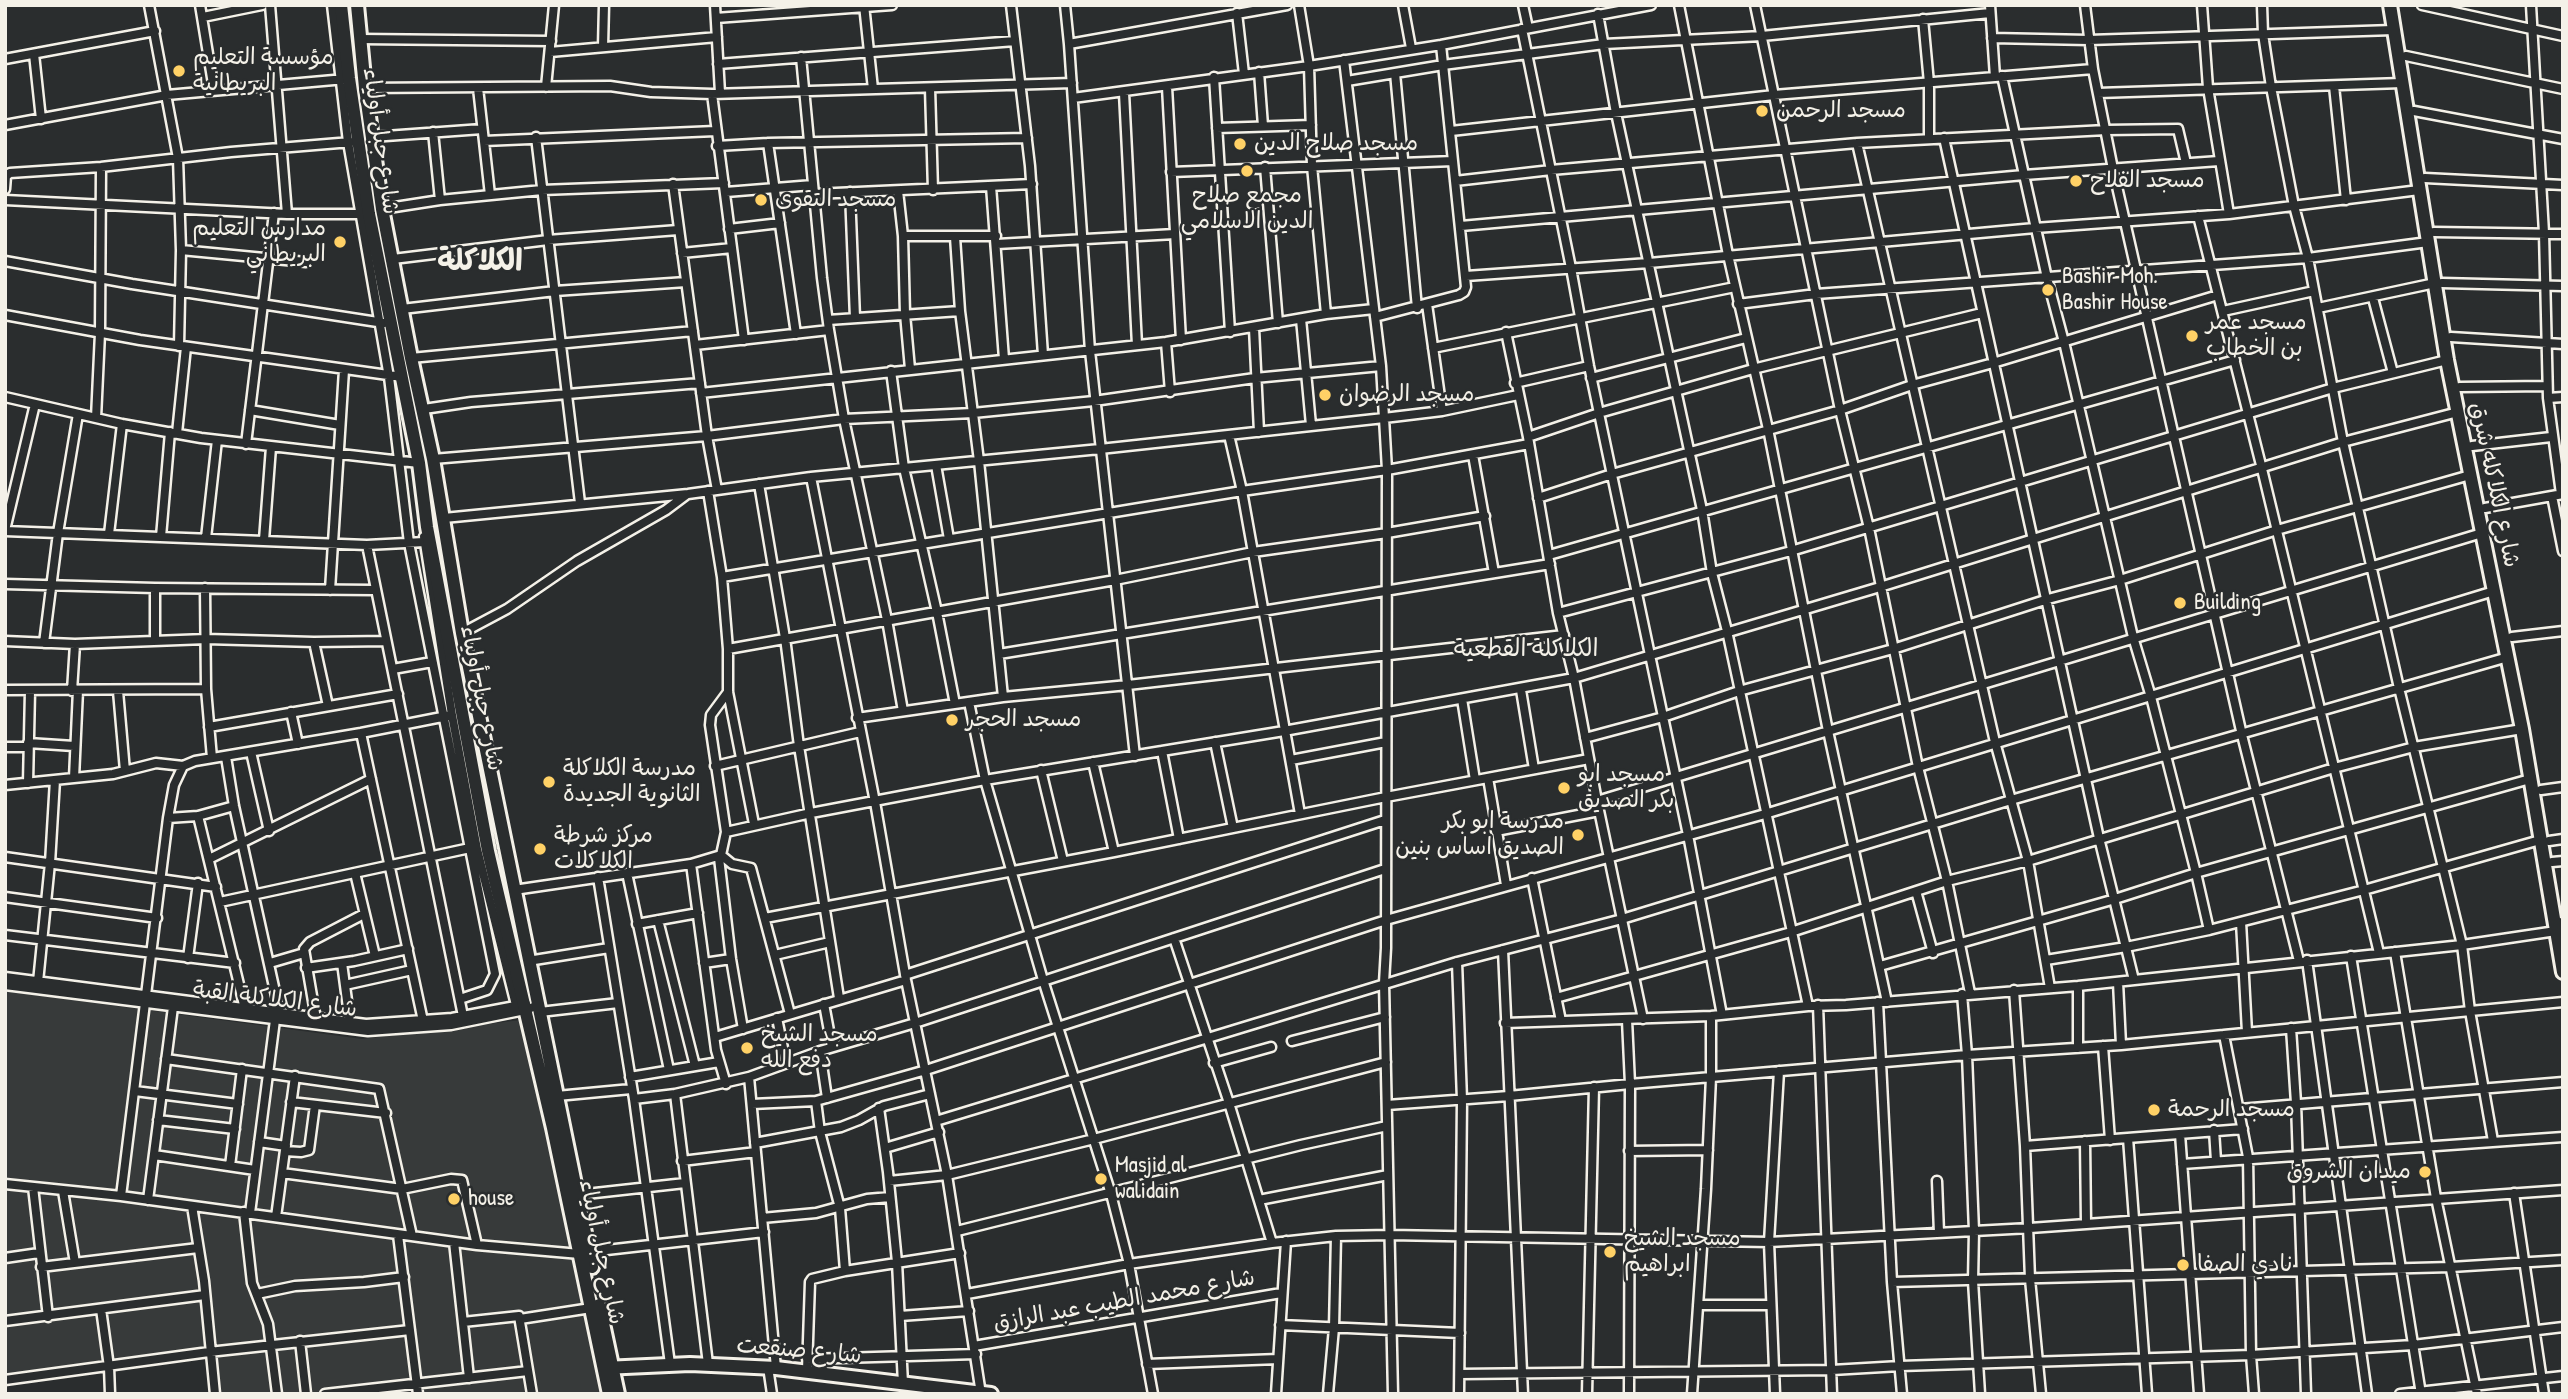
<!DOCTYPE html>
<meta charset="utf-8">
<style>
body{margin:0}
#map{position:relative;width:2568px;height:1399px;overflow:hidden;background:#2a2d2e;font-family:"Patrick Hand",sans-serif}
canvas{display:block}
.frame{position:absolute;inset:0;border:7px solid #f4f1e8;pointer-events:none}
</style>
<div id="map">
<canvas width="2568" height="1399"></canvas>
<div class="frame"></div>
</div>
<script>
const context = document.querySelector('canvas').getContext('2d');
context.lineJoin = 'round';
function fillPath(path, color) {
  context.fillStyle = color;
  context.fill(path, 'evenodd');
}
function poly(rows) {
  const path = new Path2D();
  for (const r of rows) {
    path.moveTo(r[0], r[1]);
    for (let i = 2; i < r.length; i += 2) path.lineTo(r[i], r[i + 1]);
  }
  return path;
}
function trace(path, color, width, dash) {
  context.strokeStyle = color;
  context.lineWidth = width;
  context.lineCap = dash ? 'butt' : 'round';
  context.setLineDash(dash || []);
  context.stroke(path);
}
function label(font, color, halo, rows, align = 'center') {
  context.font = font + ' "Patrick Hand","Playpen Sans Arabic",sans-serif';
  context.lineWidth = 5;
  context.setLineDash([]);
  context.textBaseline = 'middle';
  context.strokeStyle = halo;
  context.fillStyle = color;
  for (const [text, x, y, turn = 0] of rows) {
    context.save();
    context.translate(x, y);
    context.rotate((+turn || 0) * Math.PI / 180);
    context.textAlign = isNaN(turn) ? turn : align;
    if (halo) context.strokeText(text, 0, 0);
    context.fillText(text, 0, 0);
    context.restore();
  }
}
const built = poly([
 [5,991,362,1039,521,1020,603,1394,211,1394,206,1354,5,1379]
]);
const street = poly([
 [149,5,178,158,181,250,179,346],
 [200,5,214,90],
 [270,5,287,214],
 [332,5,348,142,389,377,409,543,495,974,487,990,460,999],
 [715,5,720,93],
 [864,5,873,89],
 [1011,5,1030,166,1043,355],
 [1065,5,1069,44,1090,351,1135,756],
 [1299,5,1309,66,1312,166,1326,314],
 [1403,5,1411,48],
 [1523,5,1528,28],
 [1679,5,1728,255,1768,429,1828,731,1887,1002],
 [1755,5,1840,410,1869,528,1918,767,1947,881,1970,993],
 [1990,5,1995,77],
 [2085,5,2093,69,2113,169,2242,735,2299,961],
 [2202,5,2208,88,2229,214],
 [2262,5,2263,34,2271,87,2294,206,2308,258,2343,442,2399,688,2462,945,2470,1011,2493,1141],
 [2422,5,2563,36],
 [2531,5,2544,233,2548,398,2561,494],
 [1237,13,1244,74],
 [1598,14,1616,113,1702,510,1712,573,1727,631,1808,1006],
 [203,17,262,5],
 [716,18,892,5],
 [1923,19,1929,83,1929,139],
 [1522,29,1571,268,1589,366,1688,835,1722,1015],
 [1992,38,2089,40,2393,30],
 [360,39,551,41],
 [1069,44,1287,5],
 [603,47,604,5],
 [550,52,717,37],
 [34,54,41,119],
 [2406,56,2563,89],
 [801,57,822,278,829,330,844,419,887,620,903,711],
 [5,59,155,31],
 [1344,60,1381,366,1387,470,1386,948,1384,983,1393,1394],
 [718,64,1015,41],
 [1259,72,1263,126],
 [1395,73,1417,308],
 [2002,76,2047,278,2064,342,2133,637,2151,697,2196,873,2209,930],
 [1214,77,1230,332],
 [1347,81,1443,65,1604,44,1762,36,1990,13],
 [2334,86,2346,200],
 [546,87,554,5],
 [1167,87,1181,340],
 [365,88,610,86,651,92,712,94,1072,83],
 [478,88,490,195],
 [930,88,933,190],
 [1124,93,1137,345],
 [2098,93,2402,83],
 [712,94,744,340],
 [1073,98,1309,66,1441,45,1651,5],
 [2414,111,2563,139],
 [5,125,167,95,345,79],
 [1217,128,1311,125],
 [1451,131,1774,95,2093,69],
 [433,132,440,200],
 [372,137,482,129],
 [536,137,580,503],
 [1944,138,2099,838,2134,980],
 [484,141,715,131],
 [768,143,796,334],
 [1857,143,1995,742,2028,861,2050,988],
 [717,146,768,143,1027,138],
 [1265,167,1278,323],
 [1171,172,1453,161],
 [2425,178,2563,185],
 [1455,181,1551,170,1857,143,2106,130,2178,129,2186,163],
 [673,184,707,436,717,490],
 [991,186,1004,359],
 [5,189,6,176,10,173,101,167,231,152,351,142],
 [898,191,903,236,905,314,910,369],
 [726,192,813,185],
 [850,192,855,318],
 [814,194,1032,184],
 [5,200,287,214,363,214],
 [382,209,440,200,542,190,724,183],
 [2198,216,2262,469,2379,953],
 [1461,226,2024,175,2219,161],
 [729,229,780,223],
 [2434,232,2563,234],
 [903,236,996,236],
 [955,237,960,311,979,461,1003,697],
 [997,244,1175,234],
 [181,250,306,262],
 [682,253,732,248],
 [393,259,548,240,678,230],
 [5,261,132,284,384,323],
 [1466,276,1649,263,2035,228,2229,214,2419,190],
 [2442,283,2563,286],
 [2373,298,2393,373],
 [1427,304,1442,411],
 [1738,304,1816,294,2308,258,2428,242],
 [2318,308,2435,283],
 [402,309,555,291,686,282],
 [2223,311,2314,291],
 [5,315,140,340,402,377],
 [1375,317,1459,295,1464,292,1466,287,1441,45],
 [1301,319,1311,425],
 [828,320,960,311],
 [1254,328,1259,432],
 [1506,332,1528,437,1558,613,1574,678,1597,801,1643,1019],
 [2451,337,2563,344],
 [1166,342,1170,392],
 [695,345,829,330],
 [1433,348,1735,287],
 [411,358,693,331],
 [891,371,904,468,937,612,955,704],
 [1591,378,1746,338],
 [1515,383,1589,366],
 [2460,387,2547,386],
 [701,393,1166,342,1326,314,1374,309],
 [5,397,122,424,201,438,419,463],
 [2548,398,2563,397],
 [424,409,471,402,700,383],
 [250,410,340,425],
 [96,418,100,333,101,167],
 [177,433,186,347],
 [1229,435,1242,491,1300,814],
 [1528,437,1599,413,1753,369,1982,313],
 [246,444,274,213],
 [2472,446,2551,437],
 [1473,455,1494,573],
 [433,459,707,436,844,419,973,413,1094,401,1255,378,1381,366],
 [936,465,949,539],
 [811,477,875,802,906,980,947,1175,981,1394],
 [759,484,785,638,799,746,839,998],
 [708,491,722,577,728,649,728,692,754,824],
 [2552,496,2563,551],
 [1538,498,1612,474,1840,410,1912,385,1993,363,2218,295],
 [2485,508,2563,494],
 [444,518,688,494,811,477,1100,449,1384,418,1442,411,1518,395],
 [5,530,35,404],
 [5,531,367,545,424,542],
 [109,534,122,424],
 [161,537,170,432],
 [424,537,452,715,477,849,516,1005],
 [206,538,217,440],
 [264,540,271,447],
 [367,545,463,1016],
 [1549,555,2235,360],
 [722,577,1242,491,1387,470,1529,444],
 [5,584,155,588,374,590],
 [205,588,206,689,212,758],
 [330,590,344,370],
 [1558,613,1791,551,2333,388,2447,360],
 [462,633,507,609,577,561,666,510,686,495],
 [2512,637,2563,631],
 [155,640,155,588],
 [5,641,75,644,206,639,314,642,386,641],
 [314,642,328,706],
 [44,643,58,533,78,414],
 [728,649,1115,580,1253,552,1387,533,1485,516],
 [999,654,1550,564],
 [393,669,432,662],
 [5,690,206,689],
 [1521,690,1534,769],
 [72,691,75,644],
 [118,691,125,771],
 [1462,699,1475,780],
 [969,702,985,780,1043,980,1111,1194,1129,1264,1153,1394],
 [291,712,298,744],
 [857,718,1003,697,1128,685,1564,635],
 [209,727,398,694],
 [361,733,423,1021],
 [1585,738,1663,717,1739,691,1893,649,2048,599,2120,580,2277,530,2470,475],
 [1215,742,1233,828],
 [28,743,74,746],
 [5,747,28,747],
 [1162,751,1179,839],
 [251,752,269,831],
 [226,757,234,806,280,1014],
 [1291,760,1386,742],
 [1093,762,1114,852],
 [715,766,860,732],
 [1041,770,1063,861],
 [74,778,78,690],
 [1488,778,1506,885],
 [28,783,30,691],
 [5,785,113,774,156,763,183,766],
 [2541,790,2563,787],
 [1597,801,2482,533],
 [198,816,245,1009],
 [168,818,198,816,234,806],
 [1496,831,1599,811],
 [726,832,811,813,985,780,1284,731,1574,678,1880,587,2343,442,2458,412],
 [2549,841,2563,839],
 [721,855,732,864,751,868,790,1014],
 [721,855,726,832,710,725,711,715,728,692],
 [5,857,216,887],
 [719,858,731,959,743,1029],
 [209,859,371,779],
 [2552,862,2563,861],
 [691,864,716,1050,726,1084],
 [355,873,375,956],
 [627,873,669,1070],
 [598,877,634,1099,675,1094,749,1077,820,1051,915,1023,1385,869],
 [1532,878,1561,1021],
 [514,890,691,864,721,855],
 [1916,891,1933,953],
 [5,897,157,918],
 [220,902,470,848],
 [765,918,1114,852,1386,797,1589,759],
 [658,920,695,1066],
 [2241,922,2247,1032],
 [2562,922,2563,922],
 [637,924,698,913],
 [5,935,235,963],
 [1174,938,1229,1103,1272,1243],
 [1503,950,1523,1394],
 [2395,952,2436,1198,2477,1394],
 [775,955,830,942],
 [2351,956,2421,1394],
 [188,958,198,883],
 [2046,960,2126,947,2209,930,2364,890,2540,840],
 [2307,960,2367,1394],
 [528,961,609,948],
 [1457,962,1462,1100,1459,1394],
 [270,963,304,953],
 [342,963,350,1023],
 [704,963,731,959],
 [1880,966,2115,899,2196,873,2530,779],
 [306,968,354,961,408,949],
 [905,975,1385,820],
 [5,977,366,1024,452,1018,526,1004],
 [38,982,50,863,55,780],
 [2118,982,2121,1045],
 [5,985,368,1031,451,1025,525,1010,539,1005],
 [345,985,412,970],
 [2014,990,2025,1146,2030,1279,2041,1394],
 [1962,994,1967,1055,1974,1231,1973,1281,1980,1394],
 [1556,998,1791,932,1947,881,2028,861,2334,768,2414,747,2522,729],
 [1878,1002,1892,1282,1902,1394],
 [824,1004,832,1047],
 [1818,1005,1832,1394],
 [540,1012,618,1003],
 [777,1018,786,1063],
 [316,1019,304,949,310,942,364,914],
 [1627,1020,1630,1084,1629,1394],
 [1505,1023,1711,1016,1808,1006,1846,1005,2078,986,2462,945,2556,931],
 [2291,1028,2296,1103,2306,1394],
 [2224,1035,2248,1157,2251,1355,2254,1394],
 [715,1037,906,980],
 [1292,1041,1385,1017],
 [2103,1046,2110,1140],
 [2078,1048,2078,986],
 [820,1051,827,1098],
 [166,1059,379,1089,412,1236],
 [1214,1063,1271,1047],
 [630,1077,719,1062],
 [749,1077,776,1368],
 [135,1091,238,1104],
 [675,1094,708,1364],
 [557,1096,631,1089],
 [634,1099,670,1364],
 [291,1102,386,1113],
 [752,1104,816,1101],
 [1387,1105,1509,1096,1630,1084,1967,1055,2121,1045,2563,1002],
 [879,1108,888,1172,897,1262,903,1384],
 [2240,1109,2563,1082],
 [158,1120,235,1129],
 [936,1121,1457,962,1622,919,2011,800,2508,657],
 [2214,1130,2216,1161],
 [2180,1134,2199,1394],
 [2128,1138,2147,1394],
 [2085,1141,2086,1223],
 [259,1142,286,1146],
 [755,1143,841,1127,859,1120,884,1106,930,1094],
 [2025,1146,2243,1129],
 [885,1148,939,1132],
 [285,1151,301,1152,309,1150,315,1105],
 [1629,1151,1708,1150],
 [154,1155,255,1170],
 [682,1161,756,1152],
 [2182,1164,2563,1137],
 [230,1166,242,1069],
 [282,1173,402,1189,451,1179,462,1180,477,1245],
 [889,1181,947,1175,1094,1139,1386,1062],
 [1937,1181,1939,1233],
 [5,1184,121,1196,477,1245,580,1254],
 [33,1187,48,1317],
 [63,1191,75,1263],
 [2514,1193,2544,1394],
 [577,1195,685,1183],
 [121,1196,168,818,174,785,183,766,195,761,361,733,452,715],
 [148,1200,173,1007],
 [1259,1200,1388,1175],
 [192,1206,204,1281,215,1394],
 [244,1212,252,1283,268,1324,277,1394],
 [250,1213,275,1020],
 [276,1217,295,1076],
 [762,1218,816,1213,867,1199,890,1197],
 [957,1231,1301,1145,1387,1126],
 [398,1235,418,1394],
 [454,1242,469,1378],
 [589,1252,764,1232],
 [5,1258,39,1253],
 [41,1267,198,1248],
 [845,1271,840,1208,820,1132,816,1101,926,1070,1386,920,1765,814,2494,591],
 [1892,1282,2451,1267,2563,1260],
 [257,1294,295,1286,364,1282,404,1277],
 [967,1294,1129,1264,1272,1243,1336,1236,1390,1235,1769,1242,2030,1228,2563,1190],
 [1698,1305,1770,1305],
 [101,1309,109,1367,110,1394],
 [900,1316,969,1311],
 [520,1319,591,1308],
 [5,1321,205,1295],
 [463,1322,519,1316,532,1394],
 [1280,1325,1460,1333],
 [300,1341,306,1394],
 [974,1346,1281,1293],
 [807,1359,976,1354],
 [1147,1364,1278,1359],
 [768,1367,772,1394],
 [807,1370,810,1282,812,1279,845,1271,960,1253],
 [1460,1374,1832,1370,1900,1366,2251,1355,2413,1345,2563,1327],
 [5,1380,209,1352,410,1330],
 [325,1394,528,1371],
 [1276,1394,1286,1241],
 [1328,1394,1334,1328,1336,1236],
 [1587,1394,1594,1087],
 [1692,1394,1706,1189,1711,1077,1711,1016],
 [1775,1394,1769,1242,1779,1071],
 [2400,1394,2563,1376]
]);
const secondary = poly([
 [2390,5,2447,360,2522,729,2563,972],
 [604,1368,690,1364,776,1368,991,1394]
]);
const primary = poly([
 [341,5,349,78,369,214,419,463,427,527,461,707,488,851,553,1128,609,1394],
 [357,5,365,88,382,209,411,358,433,459,462,633,592,1267],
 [599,1305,618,1394]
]);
const markers = [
 [179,71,7,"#ffd166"],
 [1762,111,7,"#ffd166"],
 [1240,144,7,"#ffd166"],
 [1247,171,7,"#ffd166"],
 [2076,181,7,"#ffd166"],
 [761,200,7,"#ffd166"],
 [340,242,7,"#ffd166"],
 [2048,290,7,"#ffd166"],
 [2192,336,7,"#ffd166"],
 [1325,395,7,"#ffd166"],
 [2180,603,7,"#ffd166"],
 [952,720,7,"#ffd166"],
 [549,782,7,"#ffd166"],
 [1564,788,7,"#ffd166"],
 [1578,835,7,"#ffd166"],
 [540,849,7,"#ffd166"],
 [747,1048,7,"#ffd166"],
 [2154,1110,7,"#ffd166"],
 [2425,1172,7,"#ffd166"],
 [1101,1179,7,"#ffd166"],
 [454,1199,7,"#ffd166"],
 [1610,1252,7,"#ffd166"],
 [2183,1265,7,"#ffd166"]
];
const poiNames = [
 ["مؤسسة التعليم",193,58],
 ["البريطانية",193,84],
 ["مسجد الرحمن",1776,111],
 ["مسجد صلاح الدين",1254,144],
 ["مسجد الفلاح",2090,181],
 ["مجمع صلاح",1247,196,"center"],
 ["الدين الاسلامي",1247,222,"center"],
 ["مسجد التقوى",775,200],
 ["مدارس التعليم",326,229,"right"],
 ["البريطاني",326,255,"right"],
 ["Bashir Moh.",2062,277],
 ["Bashir House",2062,303],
 ["مسجد عمر",2206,323],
 ["بن الخطاب",2206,349],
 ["مسجد الرضوان",1339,395],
 ["Building",2194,603],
 ["مسجد الحجر",966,720],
 ["مدرسة الكلاكلة",563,769],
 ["الثانوية الجديدة",563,795],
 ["مسجد ابو",1578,775],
 ["بكر الصديق",1578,801],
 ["مدرسة ابو بكر",1564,822,"right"],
 ["الصديق اساس بنين",1564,848,"right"],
 ["مركز شرطة",554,836],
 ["الكلاكلات",554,862],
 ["مسجد الشيخ",761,1035],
 ["دفع الله",761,1061],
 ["مسجد الرحمة",2168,1110],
 ["Masjid al",1115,1166],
 ["walidain",1115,1192],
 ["ميدان الشروق",2411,1172,"right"],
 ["house",468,1199],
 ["مسجد الشيخ",1624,1239],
 ["ابراهيم",1624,1265],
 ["نادي الصفا",2197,1265]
];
const streetNames = [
 ["شارع جبل أولياء",380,141,82],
 ["شارع الكلاكله شرق",2494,485,78],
 ["شارع جبل أولياء",481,698,79],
 ["شارع الكلاكلة القبة",275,1000,7],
 ["شارع جبل أولياء",601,1252,78],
 ["شارع محمد الطيب عبد الرازق",1124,1301,-10],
 ["شارع صنقعت",799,1351,5]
];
const neighbourhoodNames = [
 ["الكلاكلة القطعية",1526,650]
];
const districtNames = [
 ["الكلاكلة",480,262]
];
fillPath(built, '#373a3a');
trace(street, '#f4f1e8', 13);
trace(secondary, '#f4f1e8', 18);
trace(primary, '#f4f1e8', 18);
trace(street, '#2a2d2e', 8);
trace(secondary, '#2a2d2e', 12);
trace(primary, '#2a2d2e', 12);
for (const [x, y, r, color] of markers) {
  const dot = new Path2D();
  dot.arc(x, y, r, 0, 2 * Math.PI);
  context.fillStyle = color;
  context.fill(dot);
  trace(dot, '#2a2d2e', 2.5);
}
label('23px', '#f4f1e8', '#2a2d2e', poiNames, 'left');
label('23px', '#f4f1e8', '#2a2d2e', streetNames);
label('24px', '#f4f1e8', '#2a2d2e', neighbourhoodNames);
label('bold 30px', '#f4f1e8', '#2a2d2e', districtNames);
</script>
